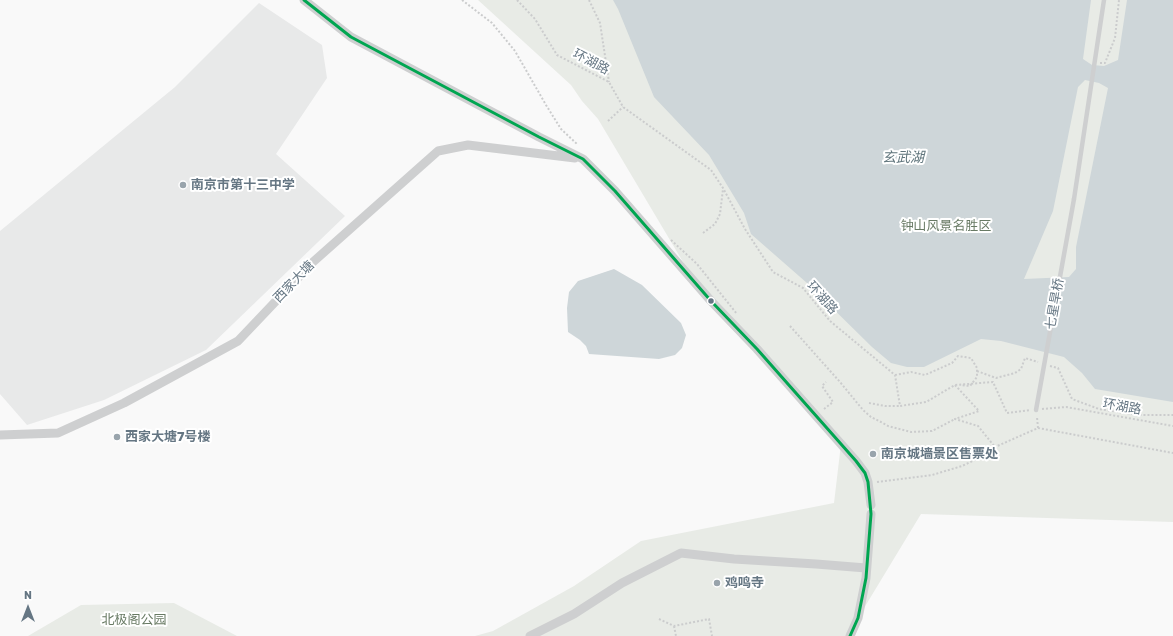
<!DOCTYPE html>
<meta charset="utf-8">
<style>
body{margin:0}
#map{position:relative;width:1173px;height:636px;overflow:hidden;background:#f9f9f9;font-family:Rubik,sans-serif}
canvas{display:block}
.north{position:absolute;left:8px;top:588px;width:40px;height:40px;-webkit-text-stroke:3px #fff;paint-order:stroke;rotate:0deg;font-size:11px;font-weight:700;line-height:16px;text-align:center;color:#657683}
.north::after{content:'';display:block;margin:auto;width:14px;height:18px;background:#657683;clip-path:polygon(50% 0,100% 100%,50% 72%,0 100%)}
</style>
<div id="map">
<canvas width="1173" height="636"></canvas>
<div class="north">N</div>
</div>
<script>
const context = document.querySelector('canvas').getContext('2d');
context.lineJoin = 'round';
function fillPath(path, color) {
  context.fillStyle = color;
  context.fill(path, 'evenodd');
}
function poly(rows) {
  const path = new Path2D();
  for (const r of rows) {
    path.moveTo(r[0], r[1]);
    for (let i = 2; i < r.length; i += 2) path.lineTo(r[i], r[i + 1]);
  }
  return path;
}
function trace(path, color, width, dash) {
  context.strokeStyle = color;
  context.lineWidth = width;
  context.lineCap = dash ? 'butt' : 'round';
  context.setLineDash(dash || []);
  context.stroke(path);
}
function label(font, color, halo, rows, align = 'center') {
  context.font = font + ' Rubik,"Noto Sans SC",sans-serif';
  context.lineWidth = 4;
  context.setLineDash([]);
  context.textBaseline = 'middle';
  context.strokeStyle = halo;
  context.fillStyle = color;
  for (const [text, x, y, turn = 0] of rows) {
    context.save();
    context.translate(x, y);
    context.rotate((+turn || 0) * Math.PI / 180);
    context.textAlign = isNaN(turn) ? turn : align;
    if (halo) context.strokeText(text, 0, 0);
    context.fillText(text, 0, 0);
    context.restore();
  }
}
const built = poly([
 [259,3,322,45,327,78,276,154,345,216,206,350,104,400,27,425,0,394,0,231,175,87]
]);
const green = poly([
 [478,0,1173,0,1173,522,921,514,858,618,851,636,475,636,493,631,574,586,641,541,834,503,841,444,708,304,598,119,582,101,571,85],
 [174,603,237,636,28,636,81,605]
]);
const water = poly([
 [613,0,1091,0,1083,59,1092,65,1104,66,1118,60,1127,0,1173,0,1173,402,1095,389,1082,373,1064,357,1001,341,981,339,924,367,907,367,891,363,872,347,807,283,751,234,744,213,709,155,654,97,618,9],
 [1085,80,1099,83,1108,88,1076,247,1076,269,1069,277,1024,279,1053,211,1078,87],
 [614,269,642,285,681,323,686,335,682,348,675,355,659,359,589,354,586,346,580,340,568,332,567,308,569,292,578,281]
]);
const path = poly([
 [462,0,492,23,515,51,546,105,561,129,577,144],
 [517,0,535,19,557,55,609,82,623,107,711,170,723,188,745,229,773,272,803,288,830,321,895,375,900,406,926,402,955,385,993,382,1007,413,1030,410],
 [589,0,600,23,609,82],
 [1100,63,1105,63,1115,38,1119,0],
 [608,121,623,107],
 [703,233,715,224,720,214,723,189],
 [671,240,697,264,737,314],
 [790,326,840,382,863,410,871,417,881,422,888,426,911,432,932,431,955,419],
 [1050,366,1058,368,1072,399,1099,409,1138,415,1173,415],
 [977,371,996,378,1015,373,1021,369,1025,358,1038,362],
 [895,375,911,372,925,375,952,363,958,356,971,358,977,368,977,377,970,386,960,385],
 [955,385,979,411,955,419,978,426,995,447],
 [869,403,885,406,900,406],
 [824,409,833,402,822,386,826,382],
 [1042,409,1066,407,1173,426],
 [1038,428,1173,453],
 [877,482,932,475,962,466,979,458,995,447,1038,428,1037,417],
 [659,619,674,626,709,619,712,636],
 [674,626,676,636]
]);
const lane = poly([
 [1074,199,1104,0]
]);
const street = poly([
 [304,0,351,37,539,137,583,159,615,191,711,301,757,349,856,461,865,473,868,482,871,505],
 [0,435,58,433,124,403,238,341,313,262,438,151,468,145,575,158],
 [530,636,574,614,622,583,681,553,734,559,816,564,866,568],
 [850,636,858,618,866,578,871,514]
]);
const laneBridge = poly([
 [1036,410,1074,199]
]);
const bus1 = poly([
 [304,0,351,37,539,137,583,159,615,191,711,301,757,349,856,461,865,473,868,482,871,514,866,578,858,618,850,636]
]);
const markers = [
 [183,185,4,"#99a4ac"],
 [711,301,3.5,"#657683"],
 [117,437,4,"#99a4ac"],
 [873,454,4,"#99a4ac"],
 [717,583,4,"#99a4ac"]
];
const streetNames = [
 ["环湖路",591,62,28],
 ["西家大塘",294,282,-46],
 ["环湖路",822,298,48],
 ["七星旱桥",1055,304,-80],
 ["环湖路",1122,407,10]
];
const poiNames = [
 ["南京市第十三中学",191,185],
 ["西家大塘7号楼",125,437],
 ["南京城墙景区售票处",881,454],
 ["鸡鸣寺",725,583]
];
const parkNames = [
 ["钟山风景名胜区",946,226],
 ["北极阁公园",134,620]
];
const waterNames = [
 ["玄武湖",903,158]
];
fillPath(built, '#e8e9e9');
fillPath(green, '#e8ebe6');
fillPath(water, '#ced6d9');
trace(path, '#cbcccd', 2, [2, 2]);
trace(lane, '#cecfd0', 4.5);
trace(street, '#cecfd0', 9);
trace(laneBridge, '#cecfd0', 4.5);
trace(bus1, '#00a651', 3);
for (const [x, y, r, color] of markers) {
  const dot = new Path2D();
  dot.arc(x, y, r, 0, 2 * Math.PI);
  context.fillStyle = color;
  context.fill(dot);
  trace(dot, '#fff', 1.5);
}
label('13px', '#657683', '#fff', streetNames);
label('bold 13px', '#657683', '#fff', poiNames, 'left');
label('13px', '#687a64', '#fff', parkNames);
label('italic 14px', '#60757c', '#fff', waterNames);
</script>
